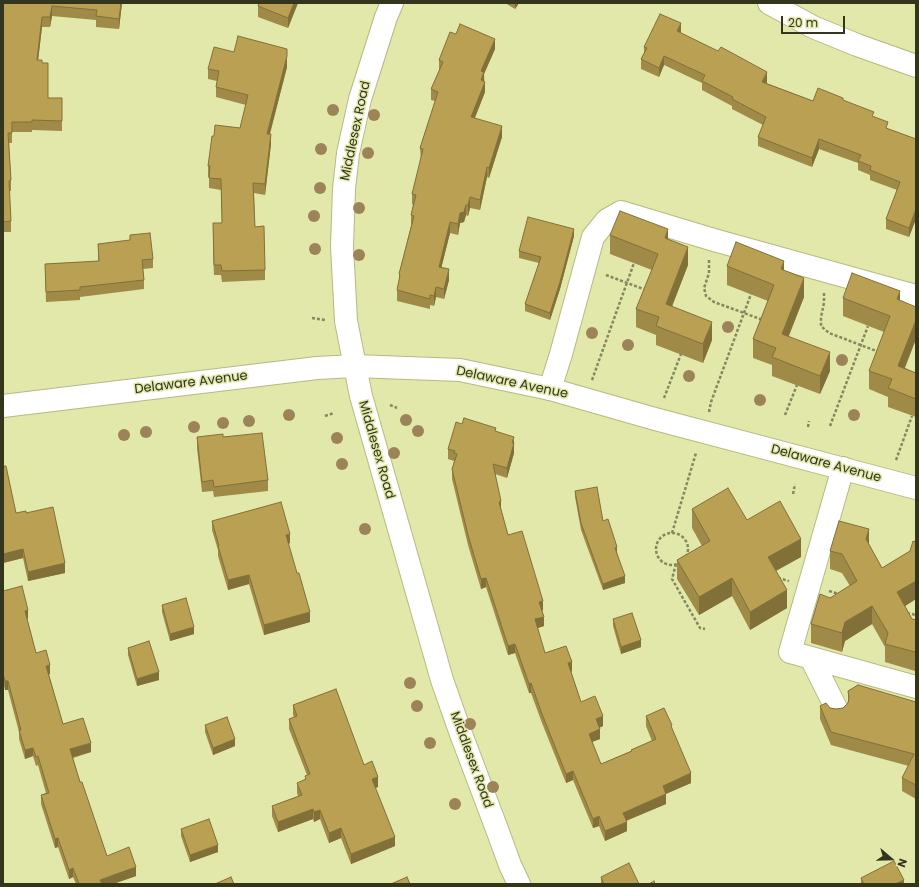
<!DOCTYPE html>
<style>
body{margin:0}
#map{position:relative;width:919px;height:887px;overflow:hidden;background:#e2e7aa;font-family:Poppins,sans-serif}
canvas{display:block}
.frame{position:absolute;inset:0;border:4px solid #33351d;pointer-events:none}
.north{position:absolute;left:871px;top:839px;width:40px;height:40px;-webkit-text-stroke:3px #e2e7aa;paint-order:stroke;rotate:110deg;font-size:11px;font-weight:700;line-height:16px;text-align:center;color:#33351d}
.north::after{content:'';display:block;margin:auto;width:14px;height:18px;background:#33351d;clip-path:polygon(50% 0,100% 100%,50% 72%,0 100%)}
.scale{position:absolute;left:781px;top:16px;width:64px;height:18px;box-sizing:border-box;border:2px solid #33351d;border-top:0;padding-left:5px;font-size:12px;line-height:14px;white-space:nowrap;color:#33351d;-webkit-text-stroke:3px #e2e7aa;paint-order:stroke}
</style>
<div id="map">
<canvas width="919" height="887"></canvas>
<div class="frame"></div>
<div class="north">N</div>
<div class="scale">20 m</div>
</div>
<script>
const context = document.querySelector('canvas').getContext('2d');
context.lineJoin = 'round';
function poly(rows) {
  const path = new Path2D();
  for (const r of rows) {
    if (r.length === 3) {
      path.moveTo(r[0] + r[2], r[1]);
      path.arc(r[0], r[1], r[2], 0, 2 * Math.PI);
      continue;
    }
    path.moveTo(r[0], r[1]);
    for (let i = 2; i < r.length; i += 2) path.lineTo(r[i], r[i + 1]);
  }
  return path;
}
function trace(path, color, width, dash) {
  context.strokeStyle = color;
  context.lineWidth = width;
  context.lineCap = dash ? 'butt' : 'round';
  context.setLineDash(dash || []);
  context.stroke(path);
}
function fillPath(path, color) {
  context.fillStyle = color;
  context.fill(path, 'evenodd');
}
function label(font, color, halo, rows, align = 'center') {
  context.font = font + ' Poppins,sans-serif';
  context.lineWidth = 3;
  context.setLineDash([]);
  context.textBaseline = 'middle';
  context.strokeStyle = halo;
  context.fillStyle = color;
  for (const [text, x, y, turn = 0] of rows) {
    context.save();
    context.translate(x, y);
    context.rotate((+turn || 0) * Math.PI / 180);
    context.textAlign = isNaN(turn) ? turn : align;
    if (halo) context.strokeText(text, 0, 0);
    context.fillText(text, 0, 0);
    context.restore();
  }
}
const path = poly([
 [709,260,709,273,704,288,706,296,714,302,763,320],
 [606,275,646,290],
 [824,293,824,303,821,317,821,326,829,333,879,352],
 [312,318,325,320],
 [592,380,634,263],
 [664,398,681,354],
 [390,405,397,408],
 [709,412,711,402,751,294],
 [785,415,797,385],
 [325,416,334,413],
 [830,426,868,326],
 [808,427,809,421],
 [896,460,912,416],
 [793,494,795,484],
 [672,533,696,453],
 [672,549,16],
 [676,564,672,579,700,628,705,629],
 [778,578,789,581],
 [829,591,839,594],
 [907,613,916,615]
]);
const minor = poly([
 [392,3,386,17,360,99,348,153,344,189,342,246,346,321,361,396,442,680,461,734,498,832,510,865,519,884],
 [769,3,813,27,857,45,916,66],
 [550,389,561,354,593,237,607,220,621,212,714,240,916,296],
 [843,468,790,652,916,687],
 [811,658,837,710]
]);
const major = poly([
 [3,406,317,368,355,366,460,370,550,389,655,419,916,488]
]);
const trees = [
 [333,110],
 [374,115],
 [321,149],
 [368,153],
 [320,188],
 [359,208],
 [314,216],
 [315,249],
 [359,255],
 [728,327],
 [592,333],
 [628,345],
 [842,360],
 [689,376],
 [760,400],
 [289,415],
 [854,415],
 [406,420],
 [249,421],
 [223,423],
 [194,427],
 [418,431],
 [146,432],
 [124,435],
 [337,438],
 [394,453],
 [342,464],
 [365,529],
 [410,683],
 [417,706],
 [470,724],
 [430,743],
 [493,787],
 [455,804]
];
const wall = poly([
 [3,3,122,3,119,29,96,27,96,20,52,16,50,27,42,27,38,60,42,63,48,98,62,98,62,131,32,130,32,132,12,132,12,143,9,143,11,180,11,191,9,191,11,221,11,232,3,232],
 [259,3,298,3,288,28,258,17,258,6],
 [505,3,519,3,515,9],
 [681,33,767,82,766,83,813,101,843,101,874,117,888,129,916,139,916,219,909,237,886,229,886,219,897,190,870,180,870,175,858,170,858,163,819,149,812,167,758,146,758,137,763,125,732,109,732,106,702,90,702,83,664,65,659,77,641,69,641,59,644,53,644,47],
 [495,49,484,74,485,92,475,118,502,137,489,178,487,177,480,210,470,208,468,216,466,215,464,222,460,223,458,235,450,233,441,268,449,280,444,299,436,297,434,306,430,305,430,309,397,301,397,290,399,280,399,274,411,226,411,215,413,205,412,204,412,194,421,159,420,148,435,101,431,100,431,89,439,71,439,60],
 [287,67,270,134,271,144,265,195,254,193,255,227,265,270,265,280,222,282,221,275,214,275,213,253,213,223,222,223,221,190,209,188,209,177,208,177,208,166,214,136,240,128,246,105,216,97,216,87,217,81,208,79,208,69],
 [130,235,153,259,153,268,143,269,144,280,144,289,80,297,80,300,46,302,45,264,98,261,98,244,130,240],
 [610,235,668,239,688,265,672,306,712,340,703,363,656,345,656,335,636,327,636,309,652,270,610,254],
 [574,236,560,289,550,320,525,311,525,304,539,263,519,258,519,251],
 [727,266,784,271,804,297,789,336,830,371,820,394,772,376,772,365,753,358,753,339,768,301,727,285],
 [843,298,900,301,916,339,905,368,916,373,916,417,888,407,888,397,869,389,869,371,884,332,843,316],
 [496,432,514,447,514,453,507,478,495,474,501,511,508,535,543,610,542,611,544,626,537,628,545,653,572,671,571,672,581,702,603,726,599,728,600,739,592,742,601,764,631,751,631,750,652,741,646,726,646,716,672,729,691,783,666,794,666,804,626,821,627,831,605,841,599,826,593,828,573,780,566,783,542,723,531,693,529,693,515,653,508,655,486,587,481,589,468,545,452,479,452,469,454,461,448,459,448,449],
 [197,437,223,437,268,480,268,491,214,497,213,491,202,492,197,448],
 [3,466,16,513,26,513,65,573,28,581,23,558,3,563],
 [575,491,603,521,617,553,625,583,603,590,581,530,575,497],
 [692,509,747,520,801,557,776,571,787,608,750,630,732,596,699,615,677,579,677,560,702,546,692,528],
 [212,521,290,543,288,544,310,622,264,635,249,584,228,590,218,556,218,550,212,530],
 [916,542,916,599,905,606,912,619,916,620,916,667,915,671,885,662,885,647,872,624,845,641,842,652,811,643,811,624,830,598,850,586,842,573,830,569,830,551,869,545,882,568,910,551],
 [3,591,28,619,27,619,36,653,50,674,49,675,63,724,91,752,73,758,80,782,107,856,136,876,113,884,76,884,73,877,69,879,58,847,55,848,41,804,41,795,46,793,38,765,36,766,33,756,25,759,19,739,19,732,8,690,5,690,3,682],
 [162,605,194,634,170,641,162,612],
 [613,619,641,647,621,654,613,626],
 [128,648,159,680,137,686,128,655],
 [848,691,916,702,916,799,902,791,902,778,909,766,831,745,820,719,820,706,830,708,836,709,843,708,848,703],
 [293,705,364,765,378,787,375,788,395,846,351,864,341,838,329,843,320,819,314,822,313,819,278,832,272,816,272,806,298,796,297,793,297,783,305,780,305,776,307,775,289,729,289,719,294,717,293,715],
 [205,725,235,746,213,755,205,732],
 [181,829,218,852,190,862,181,836],
 [601,877,639,884,601,884],
 [861,878,904,884,861,884]
]);
const shadedWall = poly([
 [121,3,122,3,119,29,119,19],
 [294,3,298,3,288,28,288,18],
 [515,3,519,3,515,9],
 [52,6,52,16,50,27,50,17],
 [42,17,42,27,37,70,37,60],
 [681,23,681,33,677,31],
 [495,39,495,49,484,74,484,82,481,90,481,71],
 [287,56,287,67,267,144,267,134],
 [664,56,664,65,659,77,659,68],
 [767,72,767,82,762,91,762,82],
 [485,82,485,92,471,127,471,117],
 [502,126,502,137,489,178,489,168],
 [271,134,271,144,265,195,265,184],
 [819,139,819,149,812,167,812,158],
 [487,167,487,177,480,210,480,200],
 [470,197,470,208,468,216,468,205],
 [466,205,466,215,464,222,460,223,458,235,458,224,460,213],
 [916,209,916,219,909,237,909,228],
 [450,222,450,233,439,277,439,267],
 [574,229,574,236,560,289,550,320,550,313],
 [668,229,668,248,665,238],
 [688,247,688,265,666,322,666,304],
 [784,261,784,279,781,269],
 [449,269,449,280,444,299,444,289],
 [804,278,804,297,782,352,782,334],
 [436,287,436,297,434,306,434,296],
 [900,291,900,310,897,299],
 [916,320,916,339,898,384,898,366],
 [712,322,712,340,703,363,703,344],
 [830,352,830,371,820,394,820,376],
 [514,437,514,453,507,478,507,468],
 [501,501,501,511,499,502],
 [869,529,869,548,866,539],
 [290,534,290,543,286,545,286,535],
 [801,539,801,557,768,575,768,557],
 [617,547,617,553,615,554,615,548],
 [23,549,23,558,3,563,3,554],
 [65,563,65,573,28,581,28,572],
 [249,575,249,584,228,590,228,580],
 [625,576,625,583,603,590,603,584],
 [486,578,486,587,481,589,481,579],
 [732,578,732,596,699,615,699,597],
 [916,581,916,599,897,611,897,592],
 [787,590,787,608,750,630,750,612],
 [543,601,543,610,539,612,539,602],
 [872,606,872,624,845,641,842,652,842,633,845,622],
 [28,610,28,619,25,620,25,611],
 [310,612,310,622,264,635,264,625],
 [544,617,544,626,535,629,535,619],
 [194,627,194,634,170,641,170,634],
 [641,640,641,647,621,654,621,647],
 [515,644,515,653,508,655,508,646],
 [916,649,916,667,915,671,915,652],
 [572,662,572,671,568,673,568,663],
 [50,665,50,674,46,675,46,666],
 [159,672,159,680,137,686,137,679],
 [5,681,8,681,8,690,5,690],
 [531,683,531,693,529,693,529,684],
 [603,716,603,726,596,729,596,719],
 [600,729,600,739,589,743,589,734],
 [235,739,235,746,213,755,213,748],
 [91,743,91,752,70,758,70,749],
 [33,748,33,756,25,759,25,750],
 [573,771,573,780,566,783,566,774],
 [691,773,691,783,663,795,663,786],
 [378,777,378,787,372,789,372,779],
 [666,794,666,804,623,822,623,813],
 [313,809,313,819,278,832,278,822],
 [320,810,320,819,314,822,314,812],
 [599,816,599,826,593,828,593,819],
 [627,822,627,831,605,841,605,831],
 [341,828,341,838,329,843,329,833],
 [395,837,395,846,351,864,351,854],
 [58,838,58,847,55,848,55,839],
 [218,845,218,852,190,862,190,855],
 [136,867,136,876,113,884,100,884,100,880],
 [73,868,73,877,69,879,69,870],
 [904,880,904,884,895,884]
]);
const building = poly([
 [3,3,121,3,119,19,96,16,97,10,52,6,50,17,42,17,37,60,42,60,42,63,48,63,48,98,62,98,62,121,32,120,32,122,12,122,12,133,8,133,11,180,9,181,11,221,3,222,3,3],
 [259,3,294,3,288,18,258,6,259,3],
 [660,14,681,23,677,31,718,51,721,47,767,72,762,82,813,101,818,88,843,98,843,100,874,112,872,116,888,122,886,128,916,139,916,209,909,228,886,219,900,182,870,170,871,166,858,161,861,155,819,139,812,158,758,137,766,117,732,99,733,97,702,81,705,75,664,56,659,68,641,59,647,48,644,47,660,14],
 [460,24,495,39,481,71,484,72,481,80,485,82,471,117,502,126,489,168,487,167,480,200,470,197,468,205,466,205,464,212,460,213,458,224,450,222,439,267,449,269,444,289,436,287,434,296,430,295,430,299,397,290,400,275,399,274,414,216,411,215,416,195,412,194,423,149,420,148,438,92,431,89,443,62,439,60,450,32,456,34,460,24],
 [238,36,287,49,287,56,267,134,271,134,265,184,253,183,255,227,264,226,265,270,222,271,221,265,214,265,213,223,222,223,221,179,209,178,210,166,208,166,212,136,214,136,215,125,240,128,248,95,216,87,219,71,208,69,214,47,234,52,238,36],
 [620,211,668,229,665,238,688,247,666,304,712,322,703,344,656,326,659,317,636,309,658,254,610,235,620,211],
 [528,217,574,229,560,282,550,313,525,304,541,257,519,251,528,217],
 [150,233,153,259,142,260,144,280,80,287,80,290,46,292,45,264,99,261,98,244,130,240,130,235,150,233],
 [736,242,784,261,781,269,804,278,782,334,830,352,820,376,772,357,776,348,753,339,774,285,727,266,736,242],
 [852,273,900,291,897,299,916,307,916,320,898,366,916,373,916,399,888,388,892,379,869,371,890,316,843,298,852,273],
 [464,418,496,428,495,431,514,437,512,443,514,443,507,468,493,464,501,501,499,502,508,535,522,531,543,601,539,602,544,617,535,619,545,653,566,646,572,662,568,663,581,702,595,696,603,716,596,719,600,729,589,734,601,764,632,751,631,750,656,739,646,716,664,708,672,725,671,726,691,773,663,786,666,794,623,813,627,822,605,831,599,816,593,819,573,771,566,774,542,714,531,683,529,684,515,644,508,646,486,578,481,579,468,535,452,469,457,454,454,453,455,451,448,449,456,422,462,424,464,418],
 [262,433,268,480,214,487,213,480,202,482,197,437,223,434,223,437,262,433],
 [3,466,6,466,16,513,26,511,26,513,53,507,65,563,28,572,23,549,3,554,3,466],
 [597,487,603,521,608,519,617,547,615,548,625,576,603,584,581,523,575,491,597,487],
 [728,488,747,520,780,501,801,539,768,557,787,590,750,612,732,578,699,597,677,560,710,541,692,509,728,488],
 [281,502,290,534,286,535,297,573,299,573,310,612,264,625,249,575,228,580,218,546,219,546,212,521,281,502],
 [839,521,869,529,866,539,882,568,910,551,913,541,916,542,916,581,897,592,912,619,916,620,916,649,915,652,885,644,888,633,872,606,845,622,842,633,811,624,820,594,830,598,857,581,842,554,830,551,839,521],
 [22,586,28,610,25,611,36,653,46,650,50,665,46,666,63,724,83,718,91,743,70,749,80,782,82,782,107,856,129,847,136,867,100,880,102,884,79,884,73,868,69,870,58,838,55,839,41,795,49,793,38,756,36,757,33,748,25,750,19,730,21,730,8,681,5,681,3,674,3,591,22,586],
 [186,598,194,627,170,634,162,605,186,598],
 [632,613,641,640,621,647,613,619,632,613],
 [149,641,159,672,137,679,128,648,149,641],
 [858,685,916,702,916,785,902,778,914,754,831,732,820,706,826,703,830,708,836,709,843,708,848,703,849,698,848,691,858,685],
 [336,689,364,765,372,761,378,777,372,779,395,837,351,854,341,828,329,833,320,810,314,812,313,809,278,822,272,806,302,795,297,783,306,779,305,776,310,774,289,719,297,716,293,705,336,689],
 [227,717,235,739,213,748,205,725,227,717],
 [209,819,218,845,190,855,181,829,209,819],
 [894,861,904,880,895,884,864,884,861,878,894,861],
 [629,863,639,884,604,884,601,877,629,863],
 [231,877,234,884,215,884,231,877],
 [407,877,410,884,391,884,407,877],
 [654,881,655,884,649,884,654,881]
]);
const streetNames = [
 ["Middlesex Road",356,131,-78],
 ["Delaware Avenue",191,383,-7],
 ["Delaware Avenue",512,383,12],
 ["Middlesex Road",376,450,74],
 ["Delaware Avenue",826,464,15],
 ["Middlesex Road",471,760,70]
];
trace(minor, '#b6ba80', 24);
trace(major, '#b6ba80', 24);
trace(path, '#84885f', 2.5, [3, 2]);
trace(minor, '#fff', 22);
trace(major, '#fff', 22);
context.fillStyle = '#9c8458';
for (const [x, y] of trees) {
  context.beginPath();
  context.arc(x, y, 6, 0, 2 * Math.PI);
  context.fill();
}
fillPath(wall, '#9f8a47');
fillPath(shadedWall, '#827039');
fillPath(building, '#b9a052');
trace(building, '#827039', 1);
label('13px', '#33351d', '#e2e7aa', streetNames);
</script>
